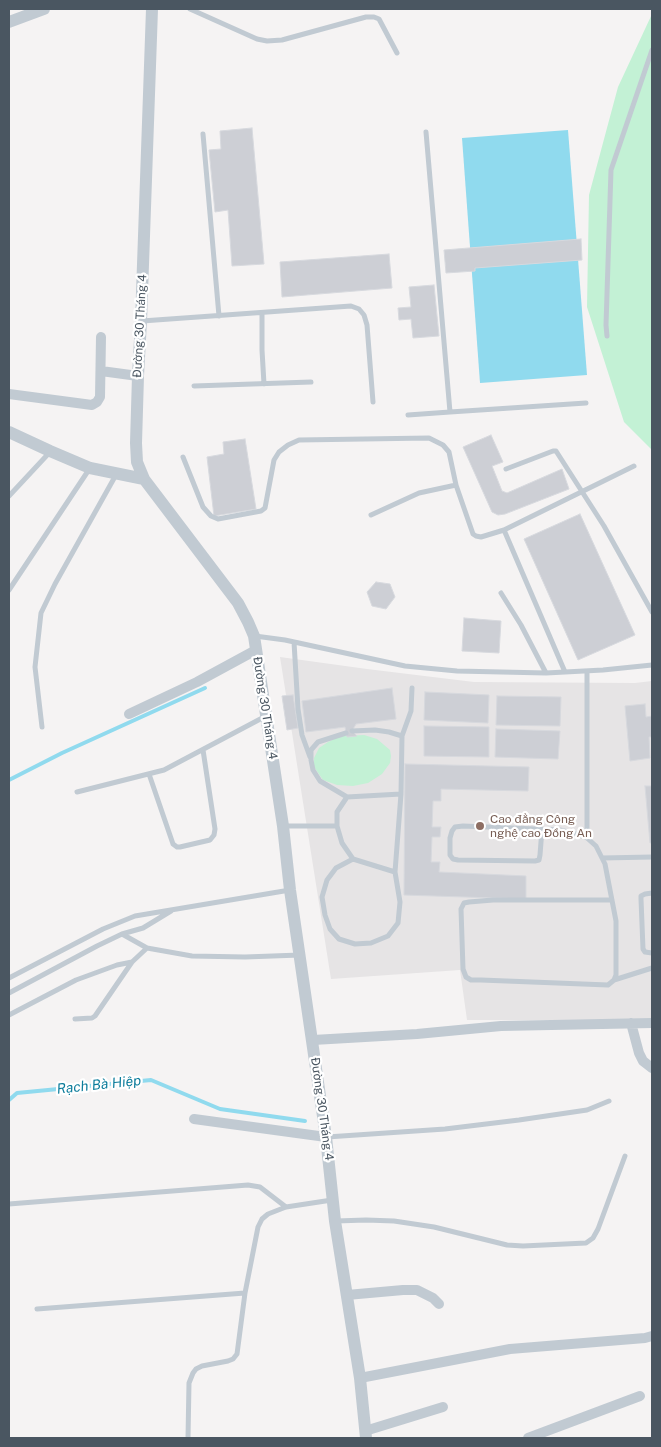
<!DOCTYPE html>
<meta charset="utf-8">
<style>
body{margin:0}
#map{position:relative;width:661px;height:1447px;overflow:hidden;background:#f5f3f3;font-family:"Public Sans",sans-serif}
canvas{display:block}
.frame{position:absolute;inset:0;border:10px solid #4a5661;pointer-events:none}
</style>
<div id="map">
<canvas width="661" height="1447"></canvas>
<div class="frame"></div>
</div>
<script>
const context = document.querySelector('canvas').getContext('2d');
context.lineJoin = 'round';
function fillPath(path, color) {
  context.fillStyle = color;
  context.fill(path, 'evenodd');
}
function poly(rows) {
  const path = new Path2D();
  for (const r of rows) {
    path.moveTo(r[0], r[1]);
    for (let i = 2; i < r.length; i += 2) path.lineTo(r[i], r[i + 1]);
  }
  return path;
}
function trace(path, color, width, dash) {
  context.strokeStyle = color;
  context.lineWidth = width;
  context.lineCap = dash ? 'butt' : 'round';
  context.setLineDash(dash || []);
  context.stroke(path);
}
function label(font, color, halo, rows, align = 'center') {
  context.font = font + ' "Public Sans",sans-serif';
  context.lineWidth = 4.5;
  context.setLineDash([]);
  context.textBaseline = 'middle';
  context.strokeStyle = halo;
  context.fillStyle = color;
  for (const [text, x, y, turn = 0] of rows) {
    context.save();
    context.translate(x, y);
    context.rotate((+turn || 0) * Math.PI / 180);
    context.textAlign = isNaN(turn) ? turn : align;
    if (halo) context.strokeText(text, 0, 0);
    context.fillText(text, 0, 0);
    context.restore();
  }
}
const education = poly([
 [280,657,367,669,474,682,635,683,652,681,652,1020,467,1020,460,970,331,979]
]);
const green = poly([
 [652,14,652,450,624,422,587,307,589,195,618,87],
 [364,735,377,739,390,750,391,756,390,763,382,774,368,783,353,786,337,785,323,780,314,767,314,758,319,748,328,742,338,737,344,736]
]);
const water = poly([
 [568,130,587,375,480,383,462,138]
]);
const stream = poly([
 [9,780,62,753,205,688],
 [9,1100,17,1093,151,1080,220,1109,305,1121]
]);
const building = poly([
 [252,128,264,264,232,266,228,210,215,212,209,150,221,149,220,131,252,128],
 [581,239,582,260,475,268,475,271,446,273,444,250,581,239],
 [389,254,392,288,282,297,280,262,389,254],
 [434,285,439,336,413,338,411,319,399,320,398,308,411,307,409,287,434,285],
 [491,435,503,462,492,466,502,491,507,493,562,469,569,489,505,514,498,515,492,512,463,447,491,435],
 [245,439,256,509,214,516,207,457,224,454,223,442,245,439],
 [580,514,635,635,578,660,524,539,580,514],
 [376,582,390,584,395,597,386,609,372,606,367,592,376,582],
 [464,618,501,621,499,653,462,651,464,618],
 [392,688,396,719,356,724,352,731,357,736,347,737,345,727,306,732,302,701,392,688],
 [425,692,489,695,488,723,424,720,425,692],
 [293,695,298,728,287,730,282,696,293,695],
 [497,696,561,697,560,726,496,725,497,696],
 [645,704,646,717,652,716,652,737,649,737,650,758,630,761,625,706,645,704],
 [424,726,489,727,489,757,424,756,424,726],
 [496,729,560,731,558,759,495,757,496,729],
 [405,764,529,767,528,791,441,789,441,801,433,801,432,827,441,827,440,837,432,837,431,862,440,862,439,872,526,876,526,899,404,895,405,764],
 [645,786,652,786,652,843,650,843,645,786]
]);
const service = poly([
 [190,9,257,39,267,41,282,40,366,17,374,17,379,19,397,53],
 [203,134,219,316],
 [262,313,262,350,264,384],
 [142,321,351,306,359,309,364,315,367,325,373,402],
 [607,336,606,325,611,170,652,50],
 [194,386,311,382],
 [450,412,586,403],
 [408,415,450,412,426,132],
 [183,457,203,507,211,516,218,519,261,511,265,508,274,460,279,452,288,445,299,440,429,438,443,445,449,452,456,485,473,534,476,536,481,537,504,530,565,672],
 [506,469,553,451,556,451,604,526,652,612],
 [9,496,50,452],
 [371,515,419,493,456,485],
 [504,530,634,466],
 [9,590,90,468],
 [501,593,521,625,546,673],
 [255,636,285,640,405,666,457,671,546,673,603,670,652,665],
 [294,642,298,709,302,735,310,757],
 [42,727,35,667,41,613,55,584,117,473],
 [352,731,375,730,389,732,402,736,401,794,395,872],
 [346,733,318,742,311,750,311,760,313,770,320,781,347,797,401,794],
 [402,736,411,711,412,688],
 [149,774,173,844,177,847,180,847,210,840,214,835,215,829,203,750],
 [77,792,164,770,266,716],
 [284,826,337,826,342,843,353,859,395,872,400,902,398,923,388,936,371,943,355,944,339,939,330,929,325,915,322,897,327,880,336,868,353,859],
 [337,826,337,812,347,797],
 [542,829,540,855,539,860,535,861,458,860,453,859,450,855,450,838,452,831,455,827,463,826,560,830,576,834,587,838,596,846,605,864,616,921,616,975,614,980,608,985,481,980,471,980,466,977,463,969,461,909,464,903,469,902,493,900,612,900],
 [587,838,587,671],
 [602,858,652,857],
 [652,893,645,894,641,896,641,899,643,949,645,952,652,953],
 [122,934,147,948,192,956,245,957,300,955],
 [9,978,103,929,135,916,290,890],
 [614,980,652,968],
 [9,993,97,946,122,934,143,928,171,911],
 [9,1015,76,980,117,965,132,962],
 [75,1019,92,1018,95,1016,132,962,147,948],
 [327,1137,445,1129,519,1120,587,1110,609,1101],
 [9,1204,248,1185,260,1187,286,1207],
 [336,1221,366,1220,394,1221,434,1227,507,1245,523,1246,586,1243,593,1238,598,1229,625,1156],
 [37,1309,245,1293],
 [188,1438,189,1383,193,1373,196,1369,202,1366,228,1361,233,1359,237,1354,245,1293,258,1227,262,1219,268,1214,286,1207,332,1200]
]);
const minor = poly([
 [101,371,138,376],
 [9,394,92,405,97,402,100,397,101,337],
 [129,714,197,682,256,650],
 [631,1023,639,1053,643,1061,652,1068],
 [313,1040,417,1034,501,1026,652,1023],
 [194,1119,326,1137],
 [347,1295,403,1290,417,1290,433,1298,439,1304],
 [360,1378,510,1349,645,1338,652,1336],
 [365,1431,443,1407],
 [528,1438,640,1396]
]);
const tertiary = poly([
 [152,9,141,321,138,376,136,443,137,462,144,479,238,603,248,622,254,636,283,826,290,890,326,1137,335,1221,360,1378,366,1438],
 [9,22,44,9],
 [9,432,50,451,90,468,144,479]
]);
const markers = [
 [480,826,5,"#8d6e63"]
];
const streetNames = [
 ["Đường 30 Tháng 4",140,326,-87],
 ["Đường 30 Tháng 4",265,708,81],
 ["Đường 30 Tháng 4",322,1109,82]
];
const educationNames = [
 ["Cao đẳng Công",490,819],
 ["nghệ cao Đồng An",490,833]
];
const waterNames = [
 ["Rạch Bà Hiệp",99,1085,-6]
];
fillPath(education, '#e6e4e5');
fillPath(green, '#c3f1d5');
fillPath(water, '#90daee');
trace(stream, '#90daee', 4);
fillPath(building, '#cdcfd5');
trace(building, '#d7d9de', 1);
trace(service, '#c1cad2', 5);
trace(minor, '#c1cad2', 10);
trace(tertiary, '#c1cad2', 12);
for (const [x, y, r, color] of markers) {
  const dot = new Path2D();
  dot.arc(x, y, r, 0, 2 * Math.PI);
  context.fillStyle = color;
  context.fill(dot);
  trace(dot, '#fff', 2);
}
label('12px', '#4a5661', '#fff', streetNames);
label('12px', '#785e54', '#fff', educationNames, 'left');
label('italic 14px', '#0c7c9b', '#fff', waterNames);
</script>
